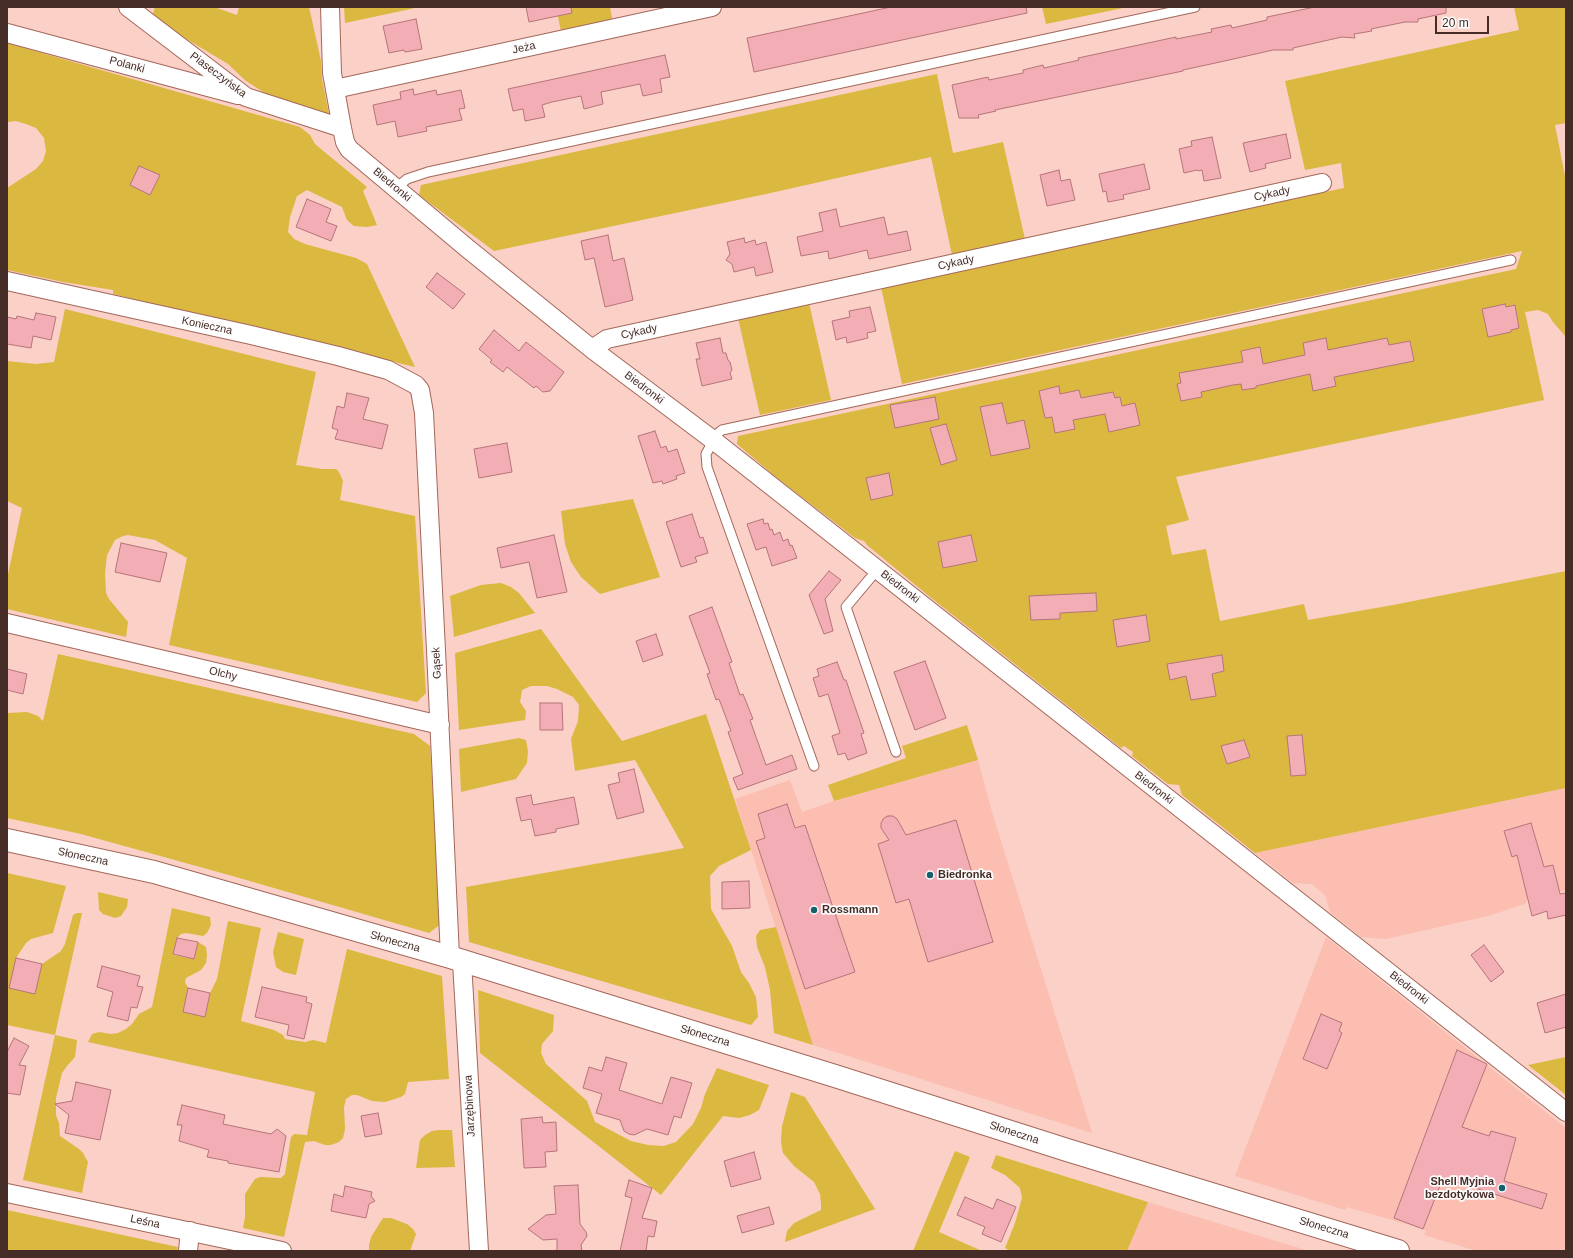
<!DOCTYPE html>
<meta charset="utf-8">
<style>
body{margin:0}
#map{position:relative;width:1573px;height:1258px;overflow:hidden;background:#fad0c7;font-family:Helvetica,sans-serif}
canvas{display:block}
.frame{position:absolute;inset:0;border:8px solid #462c26;pointer-events:none}
.scale{position:absolute;left:1435px;top:16px;width:54px;height:18px;box-sizing:border-box;border:2px solid #462c26;border-top:0;padding-left:5px;font-size:12px;line-height:14px;white-space:nowrap;color:#462c26;-webkit-text-stroke:3px #fcfcfc;paint-order:stroke}
</style>
<div id="map">
<canvas width="1573" height="1258"></canvas>
<div class="frame"></div>
<div class="scale">20 m</div>
</div>
<script>
const context = document.querySelector('canvas').getContext('2d');
context.lineJoin = 'round';
function fillPath(path, color) {
  context.fillStyle = color;
  context.fill(path, 'evenodd');
}
function poly(rows) {
  const path = new Path2D();
  for (const r of rows) {
    path.moveTo(r[0], r[1]);
    for (let i = 2; i < r.length; i += 2) path.lineTo(r[i], r[i + 1]);
  }
  return path;
}
function trace(path, color, width, dash) {
  context.strokeStyle = color;
  context.lineWidth = width;
  context.lineCap = dash ? 'butt' : 'round';
  context.setLineDash(dash || []);
  context.stroke(path);
}
function label(font, color, halo, rows, align = 'center') {
  context.font = font + ' Helvetica,sans-serif';
  context.lineWidth = 3.5;
  context.setLineDash([]);
  context.textBaseline = 'middle';
  context.strokeStyle = halo;
  context.fillStyle = color;
  for (const [text, x, y, turn = 0] of rows) {
    context.save();
    context.translate(x, y);
    context.rotate((+turn || 0) * Math.PI / 180);
    context.textAlign = isNaN(turn) ? turn : align;
    if (halo) context.strokeText(text, 0, 0);
    context.fillText(text, 0, 0);
    context.restore();
  }
}
const built = poly([
 [978,760,992,812,1092,1133,813,1045,735,799,790,780,802,812,834,801],
 [1566,788,1566,890,1528,899,1525,904,1488,916,1386,939,1361,937,1330,912,1325,895,1312,884,1293,883,1255,853],
 [1326,937,1566,1128,1566,1251,1477,1251,1424,1235,1426,1231,1423,1229,1347,1207,1345,1210,1235,1176],
 [1148,1202,1309,1251,1127,1251]
]);
const green = poly([
 [155,7,214,7,237,15,239,7,309,7,321,61,322,79,329,114,274,99,246,81,228,64,158,22,152,17],
 [344,7,420,7,345,23],
 [556,7,610,7,613,24,562,36],
 [1042,7,1128,7,1046,24],
 [1514,7,1566,7,1566,123,1555,125,1566,181,1566,337,1553,322,1548,314,1538,310,1525,312,1544,400,1176,477,1189,520,1166,526,1172,555,1206,549,1220,621,1304,604,1308,620,1393,605,1566,571,1566,788,1255,853,1182,795,1179,785,1168,784,1132,756,1133,752,1124,746,1121,748,930,597,867,545,864,541,855,538,777,478,737,444,738,436,1516,269,1522,251,902,384,881,287,1344,188,1341,163,1305,170,1285,81,1519,30],
 [7,43,300,127,310,135,315,144,327,154,367,187,363,191,377,225,367,227,354,226,347,220,342,207,307,190,297,196,290,217,288,232,294,239,305,244,356,258,367,264,415,367,113,294,113,290,63,282,7,270,7,188,36,169,43,161,46,151,44,138,36,128,26,124,16,121,7,122],
 [937,74,953,153,1003,142,1025,239,952,255,931,157,766,194,494,251,419,195,421,185],
 [809,303,831,400,760,415,738,318],
 [65,309,316,372,296,465,322,469,336,469,339,472,343,481,340,500,415,516,426,693,417,702,169,645,187,558,155,540,128,535,123,536,115,540,107,555,105,573,106,593,109,599,128,622,126,637,7,609,7,579,22,508,7,501,7,361,36,364,54,362],
 [633,499,660,577,600,594,581,577,571,562,565,544,561,511],
 [501,583,511,587,519,593,535,613,454,637,450,596,481,585],
 [541,629,622,741,706,714,751,850,719,866,710,876,711,909,732,946,741,972,749,983,756,997,758,1017,751,1025,469,942,466,887,684,848,635,760,575,771,571,739,578,721,579,705,573,697,557,689,547,686,531,686,522,690,520,702,526,711,525,720,459,730,455,653],
 [58,654,414,734,430,746,441,924,429,933,236,877,81,834,7,818,7,713,27,712,38,716,43,721],
 [967,725,978,760,834,801,828,785,906,758,902,746],
 [519,738,526,740,528,751,527,763,516,779,461,792,459,749],
 [7,873,66,886,53,933,31,939,26,943,16,958,10,988,35,994,42,964,61,951,65,944,73,915,77,913,82,913,55,1035,77,1040,75,1057,67,1066,62,1073,56,1098,56,1115,59,1123,60,1136,79,1149,83,1153,88,1162,82,1193,23,1180,55,1035,7,1025],
 [98,892,128,899,127,907,121,916,115,918,103,914,99,910],
 [172,908,210,917,211,925,207,933,203,936,186,933,181,934,177,938,173,955,194,959,198,942,206,947,207,955,206,963,201,970,186,978,185,982,188,988,183,1012,205,1017,210,993,217,979,228,921,261,928,241,1021,274,1030,283,1035,285,1039,305,1042,313,1040,326,1043,347,949,442,976,449,1079,408,1082,405,1094,401,1097,385,1102,372,1101,357,1095,352,1095,346,1099,344,1107,345,1129,343,1138,339,1142,331,1145,325,1145,314,1141,305,1142,284,1237,243,1228,245,1217,245,1194,255,1179,260,1177,281,1178,285,1174,291,1137,294,1134,307,1135,315,1092,88,1042,92,1034,99,1032,111,1034,118,1033,126,1029,132,1024,139,1014,152,1007],
 [776,927,813,1045,774,1033,770,990,765,967,757,947,756,936,760,930],
 [278,932,304,939,296,975,283,972,276,967,273,952],
 [478,990,554,1015,553,1031,542,1044,541,1053,546,1064,587,1101,595,1122,631,1141,648,1145,664,1146,676,1142,693,1124,701,1108,705,1094,717,1068,769,1085,759,1110,750,1115,739,1118,723,1116,661,1195,480,1053],
 [1566,1057,1566,1095,1528,1065],
 [791,1092,805,1097,875,1209,785,1242,787,1231,794,1223,821,1210,821,1203,820,1194,814,1182,794,1166,783,1153,781,1142,782,1126],
 [439,1130,452,1130,455,1167,416,1168,420,1140,425,1135,432,1131],
 [955,1151,970,1157,939,1232,982,1251,913,1251],
 [996,1155,1148,1202,1127,1251,1010,1251,1005,1248,1015,1223,1022,1198,1020,1188,1005,1175,991,1168],
 [7,1210,178,1247,177,1251,7,1251],
 [383,1218,391,1218,407,1224,413,1229,416,1234,410,1251,369,1251,369,1245,371,1237]
]);
const building = poly([
 [526,7,571,7,572,13,529,22,526,7],
 [891,7,1026,7,1027,13,754,72,747,38,891,7],
 [1315,7,1446,7,1446,13,1418,19,1418,22,1405,22,1371,29,1372,31,1354,34,1355,38,1342,37,1293,48,1293,50,1273,50,1229,60,1183,70,1183,71,995,110,996,111,978,115,979,118,959,118,952,85,988,77,989,80,1023,73,1023,70,1043,65,1044,68,1079,60,1078,58,1176,37,1176,39,1212,32,1211,29,1231,25,1232,28,1267,20,1267,17,1315,7],
 [416,19,422,49,405,52,404,50,389,53,383,26,416,19],
 [665,55,670,77,660,79,662,92,643,96,640,84,611,90,601,92,603,104,584,109,581,96,552,102,542,105,545,117,525,121,523,109,513,111,508,89,665,55],
 [413,89,414,95,436,90,437,95,461,90,465,108,459,109,462,120,426,127,427,131,398,137,395,121,377,125,373,105,401,99,400,92,413,89],
 [1286,134,1291,158,1265,164,1266,168,1250,172,1243,143,1286,134],
 [1212,137,1221,178,1204,181,1202,170,1198,171,1197,170,1184,173,1179,149,1192,146,1191,141,1212,137],
 [1144,164,1150,189,1123,195,1124,199,1108,202,1106,191,1103,192,1099,174,1144,164],
 [139,166,160,175,150,195,130,185,139,166],
 [1059,170,1061,181,1070,179,1075,200,1047,206,1040,175,1059,170],
 [307,199,331,209,326,222,337,226,331,241,296,227,307,199],
 [836,209,840,227,884,217,888,235,907,231,911,250,869,259,867,250,829,259,828,251,801,256,797,237,823,231,819,213,836,209],
 [608,235,613,261,624,258,633,300,605,307,594,258,585,260,581,241,608,235],
 [744,238,745,243,755,240,756,245,766,242,773,272,756,276,754,267,734,272,732,264,726,260,730,254,727,242,744,238],
 [437,273,465,294,453,309,426,287,437,273],
 [1505,304,1506,307,1515,305,1519,328,1511,330,1511,332,1488,337,1482,309,1505,304],
 [870,307,876,331,867,333,868,338,847,343,846,337,836,340,832,321,850,317,849,311,870,307],
 [36,313,56,317,51,340,33,336,31,348,7,344,7,317,16,319,17,316,34,320,36,313],
 [494,330,519,351,526,342,564,372,550,391,543,392,536,386,534,388,507,367,503,372,490,362,492,360,479,349,494,330],
 [720,338,723,353,726,353,728,360,730,362,732,370,730,373,732,379,702,386,696,359,700,359,696,343,720,338],
 [1326,338,1328,350,1387,338,1389,345,1410,341,1414,361,1334,377,1336,386,1313,391,1310,374,1256,386,1256,388,1242,390,1241,384,1233,385,1201,392,1202,397,1181,401,1177,384,1181,383,1179,373,1243,362,1241,351,1260,347,1263,364,1305,355,1303,343,1326,338],
 [1059,386,1060,394,1079,390,1081,398,1113,392,1115,398,1120,397,1122,406,1135,403,1140,425,1109,432,1105,414,1073,420,1075,429,1055,433,1052,417,1045,418,1039,391,1059,386],
 [347,393,369,398,363,419,388,425,382,449,335,439,338,430,332,428,337,406,344,408,347,393],
 [935,397,939,419,895,428,890,405,935,397],
 [1002,403,1007,424,1024,420,1030,448,991,456,980,407,1002,403],
 [946,424,957,460,941,465,930,428,946,424],
 [655,431,661,448,666,446,668,452,677,449,685,473,676,476,677,479,663,484,662,481,653,483,638,436,655,431],
 [507,443,512,472,479,478,474,449,507,443],
 [889,473,893,495,871,500,866,478,889,473],
 [692,514,700,538,703,537,708,553,695,557,697,562,681,567,666,522,692,514],
 [763,519,764,524,768,523,770,530,772,529,774,535,780,532,783,541,788,539,790,546,792,545,797,558,772,566,766,547,756,550,747,524,763,519],
 [554,535,567,592,537,598,529,562,501,568,497,548,554,535],
 [971,535,977,561,943,568,938,542,971,535],
 [121,543,167,553,160,582,115,572,121,543],
 [829,571,841,580,825,599,833,631,824,634,809,595,829,571],
 [1096,593,1097,611,1060,613,1060,619,1031,620,1029,596,1096,593],
 [712,607,732,662,729,663,740,695,743,694,753,719,750,720,766,765,792,755,797,769,738,790,733,778,743,774,728,732,731,731,719,699,716,700,707,674,710,673,689,616,712,607],
 [1146,615,1150,641,1117,647,1113,620,1146,615],
 [656,634,663,655,643,662,636,641,656,634],
 [1222,655,1224,671,1212,674,1216,696,1191,700,1186,676,1170,680,1167,664,1222,655],
 [925,661,946,718,915,730,894,672,925,661],
 [837,662,844,680,846,680,851,695,864,733,861,734,867,753,848,760,845,753,838,755,832,736,840,733,828,694,819,697,813,678,819,676,817,669,837,662],
 [7,669,27,674,23,694,7,690,7,669],
 [540,703,562,703,563,730,540,730,540,703],
 [1302,735,1306,775,1291,776,1287,736,1302,735],
 [1244,740,1250,757,1227,764,1221,746,1244,740],
 [634,769,644,812,617,819,608,785,620,782,618,773,634,769],
 [531,795,533,805,574,797,579,824,556,829,556,832,535,836,531,819,521,821,516,798,531,795],
 [787,804,795,828,805,825,855,972,805,989,756,841,765,838,758,814,787,804],
 [888,816,893,816,897,819,906,835,956,820,993,942,928,962,909,899,896,903,878,844,889,840,881,828,881,823,884,818,888,816],
 [1531,823,1544,867,1553,865,1560,894,1566,893,1566,915,1548,919,1547,911,1532,916,1517,855,1512,857,1504,831,1531,823],
 [749,881,750,908,722,909,722,882,749,881],
 [177,938,198,942,194,959,173,954,177,938],
 [1484,945,1504,972,1491,982,1471,955,1484,945],
 [16,958,42,964,35,994,9,988,16,958],
 [102,966,140,976,137,986,143,987,137,1008,131,1007,128,1021,107,1016,113,992,97,987,102,966],
 [262,987,307,997,306,1002,312,1004,304,1039,287,1035,289,1025,255,1017,262,987],
 [188,988,210,993,205,1017,183,1012,188,988],
 [1566,994,1566,1027,1545,1033,1537,1003,1566,994],
 [1321,1014,1342,1023,1339,1031,1342,1033,1327,1069,1303,1059,1321,1014],
 [14,1038,29,1046,19,1065,26,1066,20,1095,7,1093,7,1052,14,1038],
 [1457,1050,1487,1064,1462,1127,1489,1136,1491,1131,1516,1138,1504,1181,1547,1194,1542,1209,1443,1178,1423,1229,1394,1218,1457,1050],
 [606,1057,627,1063,619,1090,662,1104,671,1077,692,1083,681,1118,674,1116,668,1135,647,1129,634,1135,629,1134,624,1131,620,1120,596,1113,602,1094,583,1088,589,1067,602,1071,606,1057],
 [76,1082,111,1090,100,1140,65,1133,69,1115,55,1104,72,1101,76,1082],
 [182,1105,225,1115,223,1124,271,1134,277,1129,286,1136,279,1172,228,1163,228,1161,207,1157,209,1150,179,1141,182,1125,177,1125,182,1105],
 [378,1113,382,1134,365,1137,361,1116,378,1113],
 [542,1117,543,1123,556,1122,557,1151,545,1152,546,1167,524,1168,521,1119,542,1117],
 [754,1152,761,1179,731,1187,724,1161,754,1152],
 [629,1180,652,1188,642,1218,657,1221,654,1237,648,1236,646,1251,620,1251,632,1198,625,1196,629,1180],
 [578,1185,580,1224,586,1232,587,1236,581,1245,582,1251,557,1251,557,1239,543,1240,528,1229,546,1215,556,1214,554,1186,578,1185],
 [345,1186,372,1192,371,1196,375,1201,369,1204,366,1218,331,1211,334,1194,343,1197,345,1186],
 [965,1197,993,1209,997,1199,1016,1207,1001,1242,982,1234,985,1227,957,1215,965,1197],
 [769,1207,774,1224,742,1233,737,1216,769,1207]
]);
const lane = poly([
 [395,189,407,179,428,172,1195,7],
 [877,570,846,607,896,752],
 [814,766,707,467,706,454,717,434,722,430,1511,260]
]);
const street = poly([
 [128,7,246,97,342,128],
 [330,7,332,73,342,128,345,142,349,149,467,248,592,349,713,440,982,652,1566,1112],
 [7,33,238,95],
 [335,89,712,7],
 [7,281,251,335,338,356,388,370,416,385,420,390,424,413,436,650,450,957],
 [592,349,607,339,1322,183],
 [7,623,440,725],
 [462,962,479,1251],
 [7,1193,282,1251],
 [188,1251,190,1231]
]);
const secondary = poly([
 [7,840,154,872,450,957,835,1076,1067,1150,1398,1251]
]);
const markers = [
 [930,875,4,"#15606d"],
 [814,910,4,"#15606d"],
 [1502,1188,4,"#15606d"]
];
const streetNames = [
 ["Jeża",524,48,-12],
 ["Polanki",127,65,15],
 ["Piaseczyńska",218,75,37],
 ["Biedronki",392,185,40],
 ["Cykady",1272,194,-12],
 ["Cykady",956,263,-12],
 ["Konieczna",207,326,12],
 ["Cykady",639,332,-12],
 ["Biedronki",644,388,37],
 ["Biedronki",900,587,38],
 ["Gąsek",437,663,-93],
 ["Olchy",223,674,13],
 ["Biedronki",1154,788,38],
 ["Słoneczna",83,857,12],
 ["Słoneczna",395,942,16],
 ["Biedronki",1409,988,38],
 ["Słoneczna",705,1036,17],
 ["Jarzębinowa",470,1106,-93],
 ["Słoneczna",1014,1133,18],
 ["Leśna",145,1222,12],
 ["Słoneczna",1324,1228,17]
];
const poiNames = [
 ["Biedronka",938,875],
 ["Rossmann",822,910],
 ["Shell Myjnia",1494,1182,"right"],
 ["bezdotykowa",1494,1195,"right"]
];
fillPath(built, '#fbbeb1');
fillPath(green, '#dbb83f');
fillPath(building, '#f3aeb5');
trace(building, '#b5747b', 1);
trace(lane, '#a4675a', 11);
trace(street, '#a4675a', 20);
trace(secondary, '#a4675a', 24);
trace(lane, '#fff', 9);
trace(street, '#fff', 18);
trace(secondary, '#fff', 22);
for (const [x, y, r, color] of markers) {
  const dot = new Path2D();
  dot.arc(x, y, r, 0, 2 * Math.PI);
  context.fillStyle = color;
  context.fill(dot);
  trace(dot, '#fcfcfc', 1.5);
}
label('11px', '#462c26', '#fcfcfc', streetNames);
label('bold 11px', '#462c26', '#fcfcfc', poiNames, 'left');
</script>
